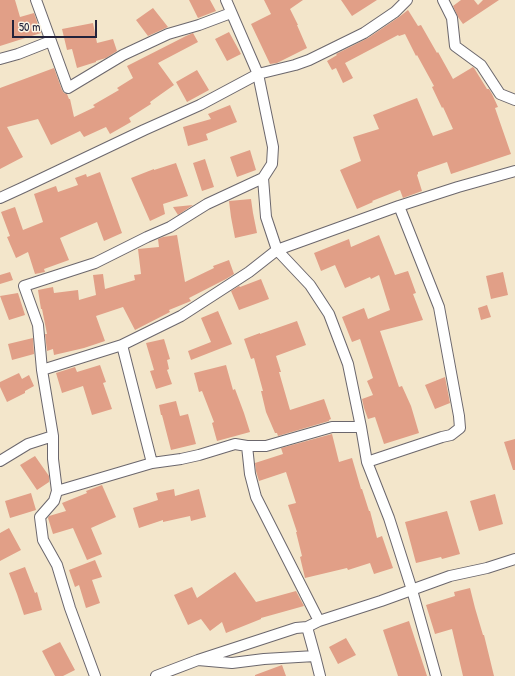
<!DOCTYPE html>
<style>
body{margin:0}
#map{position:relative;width:515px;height:676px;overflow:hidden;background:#f3e6cb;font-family:"Patrick Hand",sans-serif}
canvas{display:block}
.scale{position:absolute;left:12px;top:20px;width:85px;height:18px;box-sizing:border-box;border:2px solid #22223b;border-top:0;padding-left:5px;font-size:12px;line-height:14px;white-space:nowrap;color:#22223b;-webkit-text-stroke:3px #fcf5e5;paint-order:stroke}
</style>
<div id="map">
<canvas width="515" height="676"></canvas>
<div class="scale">50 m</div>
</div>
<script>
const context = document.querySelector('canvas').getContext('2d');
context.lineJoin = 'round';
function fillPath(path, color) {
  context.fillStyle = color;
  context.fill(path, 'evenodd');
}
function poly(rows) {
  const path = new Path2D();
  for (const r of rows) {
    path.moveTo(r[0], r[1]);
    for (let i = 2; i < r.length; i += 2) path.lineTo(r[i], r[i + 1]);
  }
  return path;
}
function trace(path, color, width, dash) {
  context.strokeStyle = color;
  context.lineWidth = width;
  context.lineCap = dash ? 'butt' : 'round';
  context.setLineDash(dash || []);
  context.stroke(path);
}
const building = poly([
 [0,0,15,0,20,17,34,13,41,33,0,46],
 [189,0,210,0,216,11,198,18],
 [264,0,303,0,290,9,298,25,297,25,307,48,277,63,270,64,251,24,271,14],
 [341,0,377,0,352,16],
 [461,0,474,0,478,5,483,0,499,0,463,24,458,17,453,6],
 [153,8,168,27,148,36,136,20],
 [408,10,418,26,421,25,437,53,438,52,453,79,473,67,474,68,487,89,489,89,492,94,498,107,495,108,511,154,451,174,447,162,418,172,418,174,417,175,422,191,403,198,400,190,372,201,373,202,357,209,340,170,361,161,353,137,379,129,373,115,417,98,433,136,453,129,443,107,442,108,432,87,434,86,417,55,416,56,405,34,399,36,398,35,345,63,353,78,343,83,336,68,332,70,327,61,337,55,336,54,368,38,399,17],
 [93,23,97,43,113,39,117,51,106,58,96,61,96,62,77,68,72,49,67,50,62,29],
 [229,32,241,54,227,61,215,39],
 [193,33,198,42,158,63,174,85,150,102,151,104,129,118,131,122,110,134,106,127,84,137,80,131,51,145,38,119,7,127,23,157,0,169,0,88,54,68,62,90,64,93,67,94,69,99,70,99,74,117,95,107,93,105,119,90,117,88,133,78,127,66,186,36],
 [197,70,209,90,187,102,176,82],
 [230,105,237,122,206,134,208,140,188,146,183,127,211,119,208,114],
 [250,150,256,170,237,177,230,157],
 [205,159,214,187,202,191,193,163],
 [176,163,188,196,163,204,165,214,150,221,131,178,154,169,154,170],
 [100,172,122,233,104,241,97,222,60,238,69,260,44,269,45,272,35,274,28,252,16,258,7,237,10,236,1,212,15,207,23,230,43,222,34,194,56,186,58,192,78,185,75,178,86,174,87,177],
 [251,199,253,213,257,233,235,238,231,217,229,201],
 [193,205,178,215,173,207],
 [177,235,185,282,214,268,213,266,229,260,234,274,226,279,189,298,191,301,169,310,170,312,135,330,123,307,96,316,105,341,84,348,54,355,53,349,47,351,45,334,47,334,42,309,41,309,38,290,53,287,54,293,78,290,79,300,96,295,93,275,103,274,105,289,135,280,134,275,141,274,138,249,159,247,158,239,163,237],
 [379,235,395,275,408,271,416,293,413,294,423,320,380,331,399,387,402,386,411,406,419,433,384,444,375,417,368,419,364,408,362,399,373,395,367,381,373,378,360,339,352,342,342,317,364,308,368,319,390,310,379,275,371,279,370,277,345,288,335,265,321,271,314,253,349,239,351,247],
 [10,272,13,280,0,284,0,275],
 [503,272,508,295,491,299,486,276],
 [261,279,269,299,239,310,231,291,239,286,240,287],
 [18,293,25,315,9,320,0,296],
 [487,305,491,317,481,320,478,308],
 [218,311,232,344,191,360,188,351,211,342,201,318],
 [297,321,306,345,276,356,281,372,279,372,290,410,324,399,331,419,329,420,329,421,278,436,277,433,275,433,266,412,261,391,263,391,254,358,251,359,244,339,260,333,260,334],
 [33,338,34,354,12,360,8,344],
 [164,339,170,359,167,360,169,369,167,370,172,384,156,389,150,371,154,370,146,343],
 [100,365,106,382,103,383,112,409,92,415,83,386,62,393,56,373,75,367,77,372],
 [226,365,233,390,235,389,244,413,250,432,217,441,212,423,214,422,202,391,199,392,194,373],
 [19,373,22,379,29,375,34,386,25,391,25,393,7,402,0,387,0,382],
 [445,377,450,403,435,409,425,385],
 [176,401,180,416,188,414,196,444,171,450,162,415,161,415,159,405],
 [332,434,339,462,352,458,361,489,362,489,369,511,370,511,377,538,382,536,393,568,374,574,370,563,348,570,347,568,305,578,300,557,302,556,296,532,297,532,288,505,296,503,286,472,259,481,256,471,255,463,283,454,281,448],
 [515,439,515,470,513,470,504,442],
 [35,456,49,476,49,482,37,490,20,465],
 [102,485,116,517,91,528,102,554,87,560,73,528,53,534,48,518,49,516,66,511,62,503,87,493,86,491],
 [174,489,175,496,199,489,206,517,191,521,190,516,163,522,163,520,139,528,133,508,158,500,156,493],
 [31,493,36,510,10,518,5,501],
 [495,494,503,524,479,531,470,501],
 [447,511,460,554,442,559,441,557,416,563,405,522],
 [9,528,21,550,0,561,0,533],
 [95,560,102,577,92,580,100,603,86,608,79,585,75,587,69,570],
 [25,567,35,593,37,592,42,610,24,615,17,594,9,573],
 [235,572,256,602,296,591,304,606,261,618,261,619,226,633,222,622,210,631,201,619,188,625,174,595,192,587,197,598],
 [470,588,475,608,483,635,484,635,494,676,463,676,452,629,435,634,426,605,455,596,454,592],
 [409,621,427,676,398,676,383,630],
 [346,638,356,655,338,664,329,647],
 [60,642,75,670,63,676,55,676,42,651],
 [282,665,286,676,255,676,255,675]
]);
const street = poly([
 [36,0,68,88,123,55,168,34,199,25,231,13],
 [226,0,258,74,273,147,272,164,263,178,266,217,277,250,310,285,329,314,348,364,361,427,367,462,389,518,412,590,436,676],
 [443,0,452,18,455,46,481,65,500,94,515,100],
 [0,59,18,54,51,41],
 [0,198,24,187,144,130,200,105,258,74,295,65,309,60,364,33,395,12,407,0],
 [42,370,122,345],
 [247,446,250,474,256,497,319,621],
 [0,461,28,444,53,436],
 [367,462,442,437,451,435,460,428,459,416,439,307,399,206],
 [152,463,122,345,181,316,249,272,277,250,399,206,458,187,515,171],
 [57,491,152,463,181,459,199,455,235,444,247,446,266,446,332,427,361,427],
 [307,627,315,656,320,676],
 [198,660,296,628,307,627,319,621,381,601,450,576,487,568,515,559],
 [95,676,70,608,57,565,43,540,40,517,54,501,57,491,53,459,53,436,42,370,38,325,24,286,95,263,147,237,170,227,207,204,263,178],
 [156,676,198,660,232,663,264,659,315,656]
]);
fillPath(building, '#e19f87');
trace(street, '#6b676d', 12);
trace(street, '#fff', 10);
</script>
